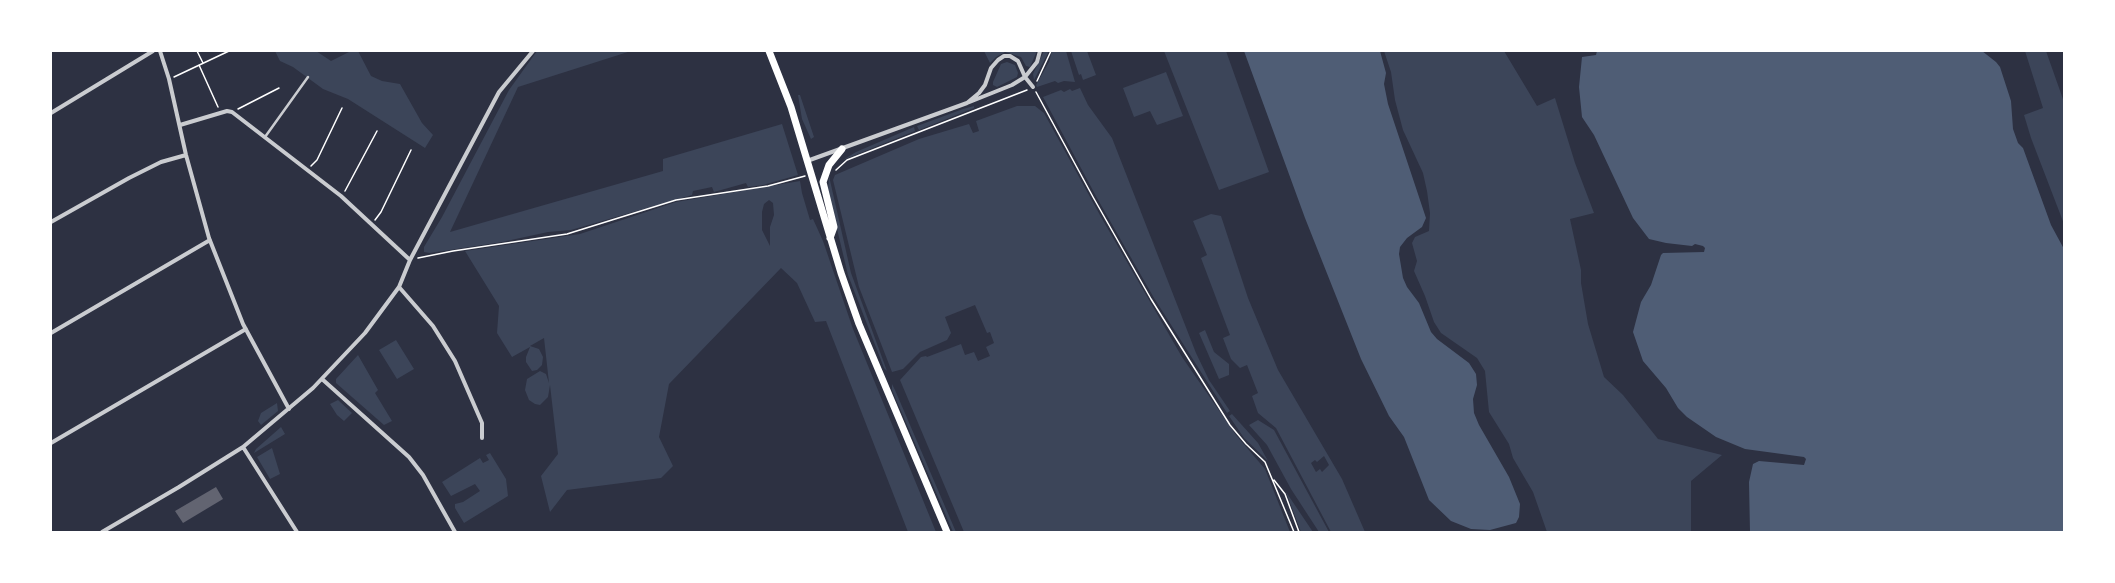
<!DOCTYPE html>
<style>
body{margin:0}
#map{position:relative;width:2115px;height:583px;overflow:hidden;background:#2d3142;font-family:"Times New Roman",serif}
canvas{display:block}
.frame{position:absolute;inset:0;border:52px solid #fff;pointer-events:none}
</style>
<div id="map">
<canvas width="2115" height="583"></canvas>
<div class="frame"></div>
</div>
<script>
const context = document.querySelector('canvas').getContext('2d');
context.lineJoin = 'round';
function fillPath(path, color) {
  context.fillStyle = color;
  context.fill(path, 'evenodd');
}
function poly(rows) {
  const path = new Path2D();
  for (const r of rows) {
    path.moveTo(r[0], r[1]);
    for (let i = 2; i < r.length; i += 2) path.lineTo(r[i], r[i + 1]);
  }
  return path;
}
function trace(path, color, width, dash) {
  context.strokeStyle = color;
  context.lineWidth = width;
  context.lineCap = dash ? 'butt' : 'round';
  context.setLineDash(dash || []);
  context.stroke(path);
}
const green = poly([
 [275,51,316,51,331,61,351,51,358,51,371,76,382,81,400,84,422,123,433,135,425,148,348,99,323,89,293,67,280,61],
 [537,51,631,51,518,87,450,232,663,171,663,159,782,124,798,175,763,185,748,187,746,183,714,192,712,187,693,191,692,195,571,230,548,232,502,242,430,253,424,252,424,247,442,217,509,90],
 [984,51,1037,51,1030,67,1026,66,1021,57,1005,52,996,57,990,63],
 [1044,51,1049,51,1048,53,1034,80,1033,74],
 [1052,51,1066,51,1075,82,1064,81,1058,83,1055,81,1037,87,1036,85,1049,62],
 [1071,51,1087,51,1096,75,1083,80,1081,74,1079,75],
 [1164,51,1226,51,1269,172,1219,190],
 [1384,51,1504,51,1537,106,1555,98,1575,163,1594,213,1570,219,1581,270,1581,283,1588,324,1604,377,1623,395,1658,439,1722,455,1691,481,1691,532,1547,532,1533,492,1513,458,1509,444,1489,412,1485,371,1477,358,1441,333,1434,322,1425,296,1414,271,1417,261,1412,243,1415,237,1429,231,1430,213,1427,191,1423,173,1403,130,1395,100,1391,72],
 [2025,51,2046,51,2064,102,2064,224,2031,138,2024,115,2043,108],
 [1007,62,1015,65,1018,73,1017,77,997,87,993,85,993,82,1001,64],
 [1166,72,1183,116,1157,125,1150,111,1134,117,1123,88],
 [1080,88,1088,105,1112,138,1196,353,1209,380,1230,411,1227,413,1154,298,1097,198,1043,97,1061,90,1064,92,1070,89,1072,91],
 [798,95,800,95,814,137,811,139,802,119],
 [974,106,974,108,919,130,917,126,963,109],
 [1017,106,1035,106,1044,113,1101,217,1182,357,1236,435,1265,469,1290,532,964,532,900,380,921,357,926,356,927,357,961,344,965,355,974,352,978,361,990,356,986,347,994,343,990,332,987,333,975,305,945,317,951,333,947,340,920,352,903,369,892,372,859,287,833,180,835,175,919,139,969,124,973,133,979,131,976,121],
 [914,127,915,131,843,160,856,152],
 [829,176,851,273,887,371,884,368,848,275,828,191],
 [800,181,802,193,810,220,813,219,823,241,853,329,936,532,908,532,826,321,815,322,797,283,781,268,669,384,659,437,673,466,661,478,567,490,550,512,541,476,558,454,550,385,548,397,540,405,535,404,529,400,525,390,527,379,540,371,546,374,549,383,544,338,530,346,539,349,543,357,542,365,537,370,532,371,526,362,526,357,530,347,512,357,497,333,499,306,465,251,580,234,676,202],
 [769,200,773,203,774,215,770,227,770,246,762,230,762,212,764,204],
 [1211,214,1221,216,1248,298,1278,370,1342,479,1365,532,1331,532,1276,428,1258,413,1252,396,1258,393,1247,365,1240,368,1231,359,1223,338,1230,335,1201,258,1207,255,1193,221],
 [1324,456,1329,465,1322,472,1320,469,1316,472,1311,463,1315,460,1317,462],
 [1205,330,1214,352,1229,364,1229,375,1219,379,1199,333],
 [396,340,414,369,397,379,379,350],
 [358,355,378,390,375,393,392,421,384,425,336,383,336,379],
 [892,384,895,390,956,532,953,532,892,390],
 [338,400,352,413,344,421,337,415,330,404],
 [277,403,278,411,261,425,258,421,261,413],
 [1232,414,1258,443,1268,461,1244,438,1229,416],
 [1258,420,1274,430,1329,532,1319,532,1291,489,1267,445,1249,425],
 [281,427,285,434,254,453,256,449],
 [272,448,280,474,270,479,257,457],
 [490,453,506,479,508,496,464,523,455,508,455,504,463,502,480,491,475,484,451,496,442,482,480,458,483,463,489,460,486,455],
 [1286,492,1313,532,1301,532]
]);
const water = poly([
 [1244,51,1380,51,1386,73,1384,84,1388,104,1426,218,1422,227,1407,238,1400,247,1399,254,1403,278,1407,287,1419,303,1431,332,1437,339,1469,363,1476,374,1477,385,1473,399,1474,413,1479,425,1509,477,1520,504,1519,517,1516,523,1490,530,1471,529,1451,521,1429,500,1404,437,1389,416,1361,359,1305,218],
 [1597,51,1982,51,1996,62,2000,67,2011,101,2013,129,2018,143,2023,148,2051,225,2064,249,2064,532,1750,532,1749,482,1753,464,1759,461,1804,465,1806,459,1804,457,1745,449,1716,437,1687,417,1678,408,1666,388,1643,361,1633,332,1641,302,1651,285,1661,255,1663,253,1704,252,1705,248,1703,246,1695,244,1692,246,1666,243,1649,239,1633,218,1594,135,1582,117,1579,87,1582,57,1596,55]
]);
const building = poly([
 [216,487,223,499,183,523,175,511]
]);
const path = poly([
 [197,51,203,63],
 [199,65,218,107],
 [174,77,229,51],
 [1037,81,1051,51],
 [1036,92,1093,197,1151,299,1230,425,1246,444,1265,462,1294,532],
 [238,109,279,88],
 [311,166,317,160,342,108],
 [836,170,847,160,1027,90],
 [345,191,377,131],
 [375,220,381,212,411,150],
 [418,258,453,251,567,234,676,200,768,186,805,176],
 [1274,480,1285,494,1299,532]
]);
const service = poly([
 [265,137,308,77]
]);
const minor = poly([
 [160,51,169,79,186,155,209,238,243,324,289,409],
 [1033,87,1025,77,1037,62,1040,51],
 [51,113,153,51],
 [180,125,227,111,232,112,341,196,410,260],
 [807,161,967,103,1012,85,1025,77,1018,61,1010,56,1004,56,998,60,991,68,985,85,979,93,967,103],
 [51,222,129,178,161,162,186,155],
 [399,287,433,326,455,361,482,423,482,438],
 [51,333,210,240],
 [322,379,409,457,423,475,455,532],
 [51,443,246,329],
 [243,447,297,532],
 [102,532,179,487,243,447,313,388,365,333,399,287,410,260,499,92,533,51]
]);
const secondary = poly([
 [769,51,791,107,841,273,859,324,947,532],
 [830,238,834,227,823,182,829,165,842,149]
]);
fillPath(green, '#3c4559');
fillPath(water, '#4f5d75');
fillPath(building, '#626471');
trace(path, '#fff', 1.5);
trace(service, '#caccd0', 2.5);
trace(minor, '#caccd0', 4);
trace(secondary, '#fff', 7);
</script>
